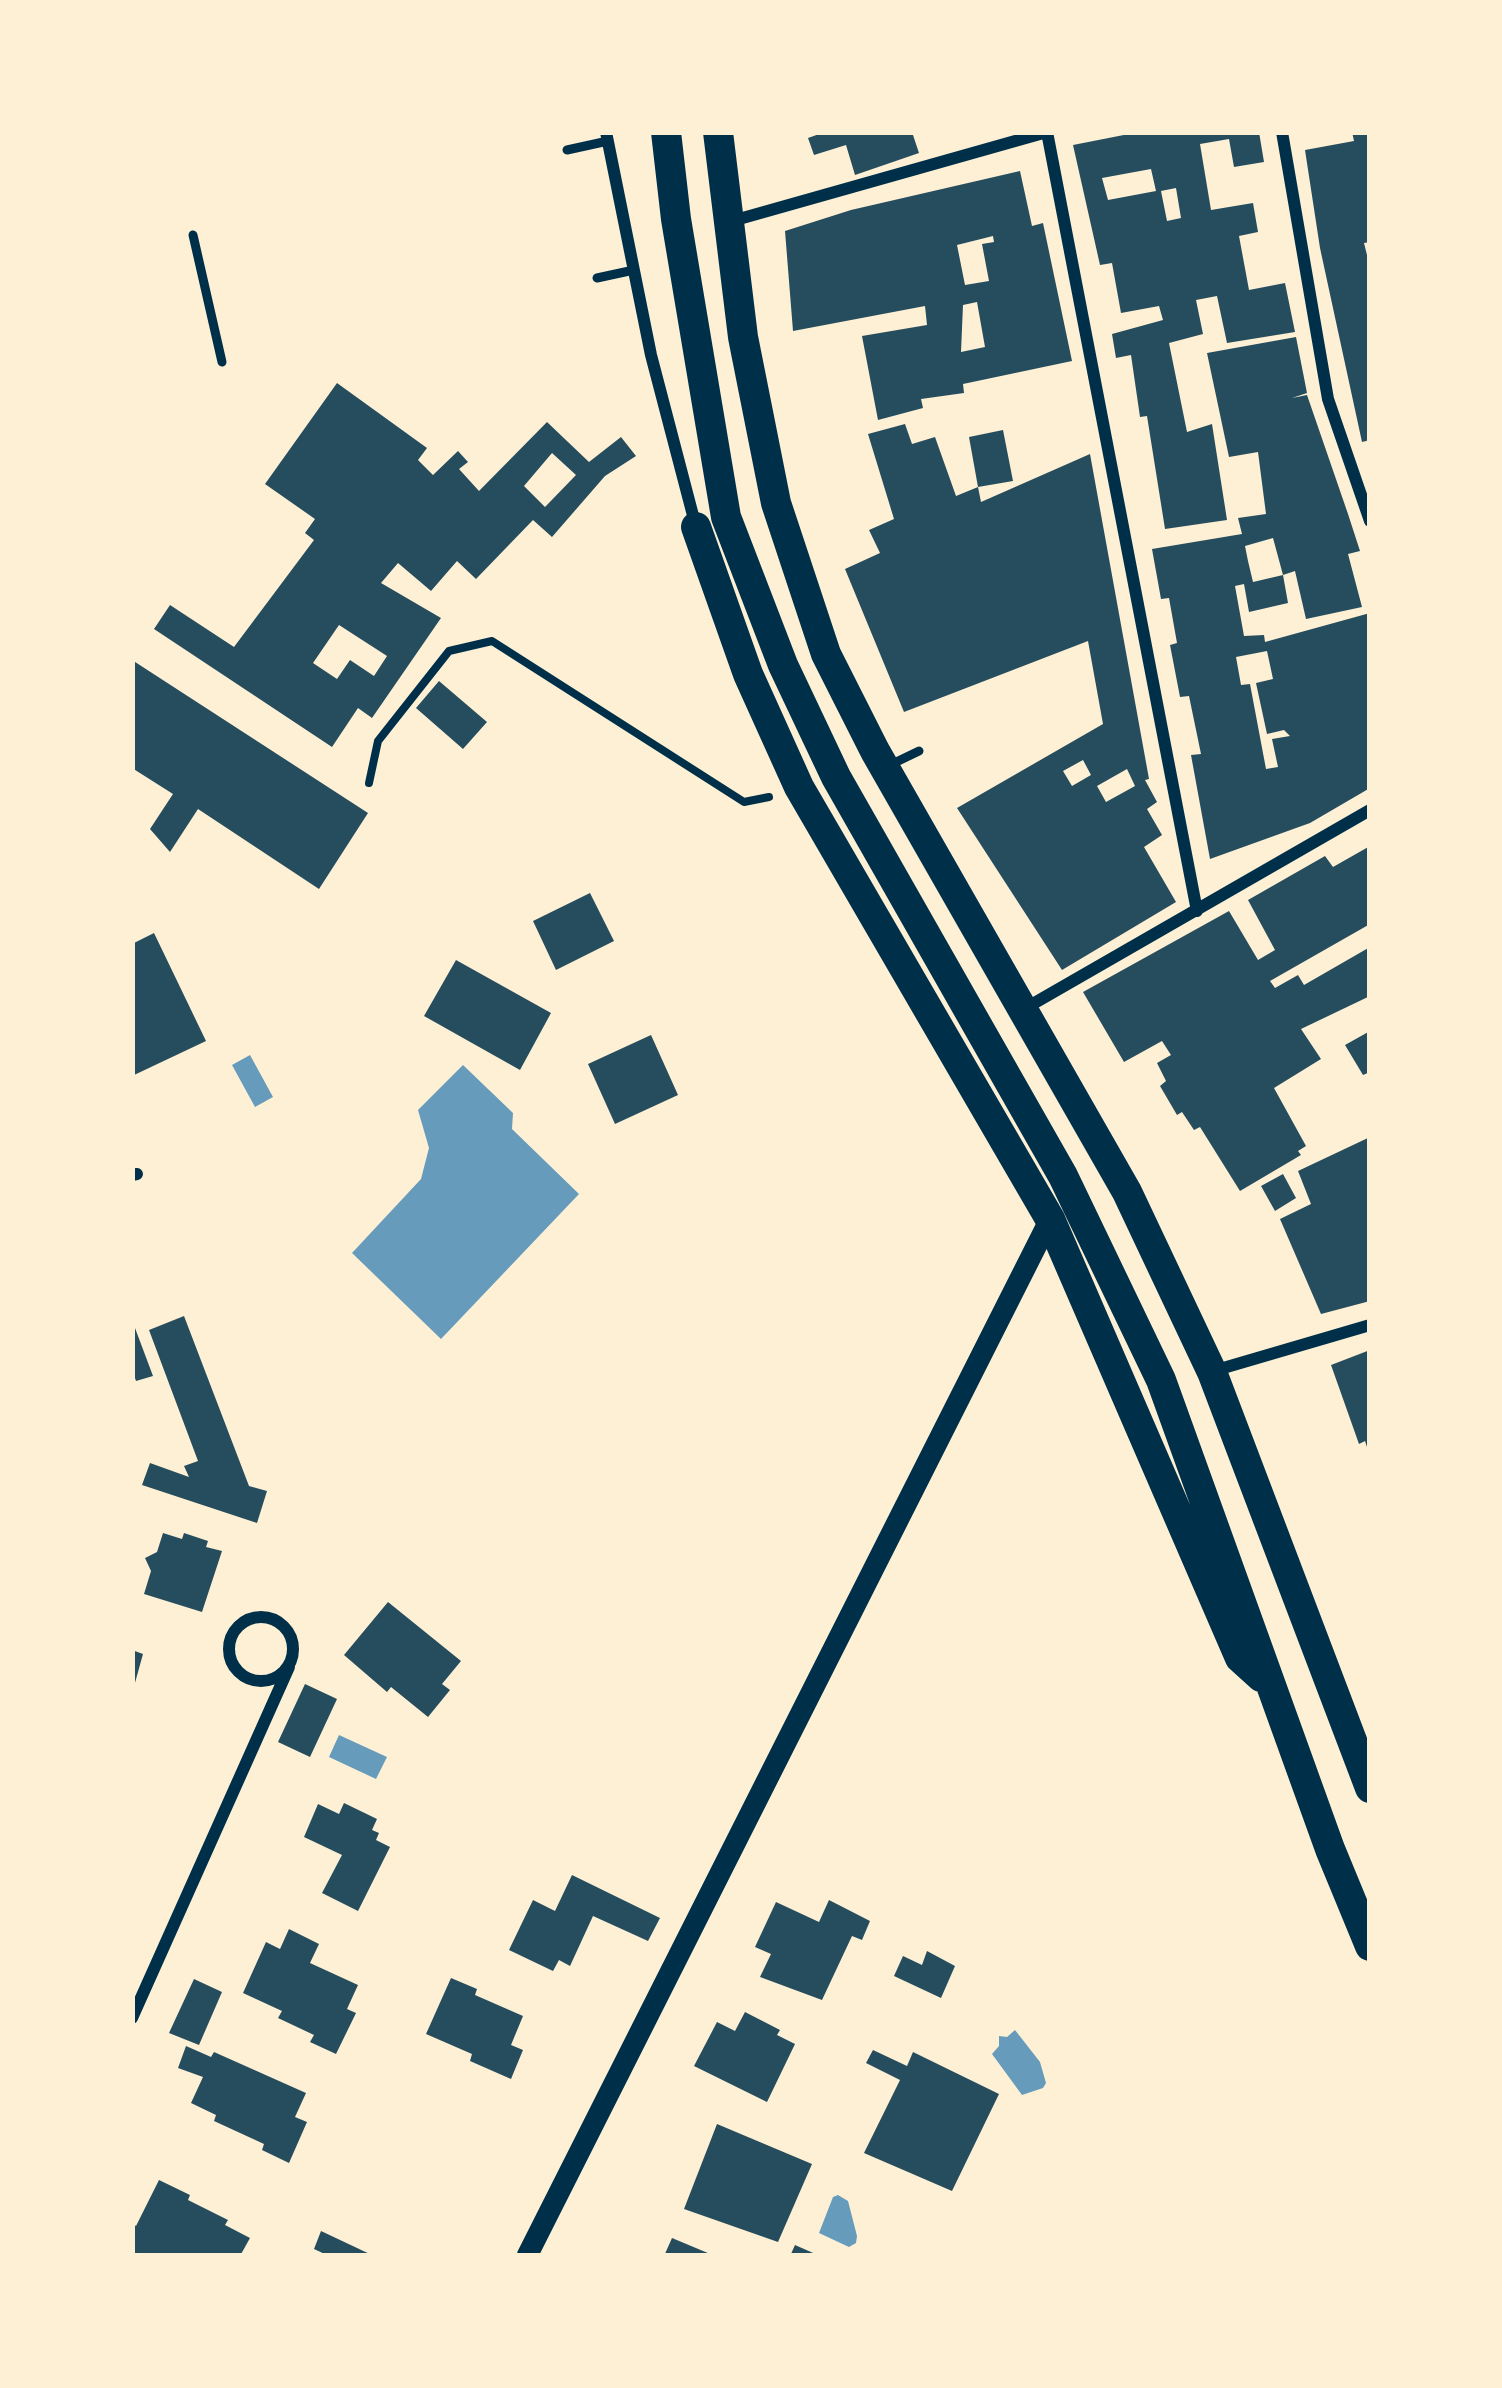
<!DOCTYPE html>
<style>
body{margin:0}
#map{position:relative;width:1502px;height:2388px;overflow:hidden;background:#fdf0d5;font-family:"Fira Sans",sans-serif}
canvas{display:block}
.frame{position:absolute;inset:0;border:135px solid #fdf0d5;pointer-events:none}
</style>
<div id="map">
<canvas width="1502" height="2388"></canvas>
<div class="frame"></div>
</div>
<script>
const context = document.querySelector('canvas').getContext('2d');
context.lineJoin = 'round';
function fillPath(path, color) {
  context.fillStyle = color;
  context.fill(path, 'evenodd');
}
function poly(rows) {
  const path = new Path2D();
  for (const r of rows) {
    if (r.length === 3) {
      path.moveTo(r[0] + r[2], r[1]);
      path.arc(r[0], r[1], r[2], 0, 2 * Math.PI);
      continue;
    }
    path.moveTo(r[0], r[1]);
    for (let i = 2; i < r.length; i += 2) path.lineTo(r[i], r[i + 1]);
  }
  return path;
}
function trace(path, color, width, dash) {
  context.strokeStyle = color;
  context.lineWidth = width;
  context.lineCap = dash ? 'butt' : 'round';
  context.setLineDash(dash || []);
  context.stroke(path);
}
const water = poly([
 [250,1055,273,1097,255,1107,232,1065],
 [463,1065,513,1113,512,1129,579,1194,441,1339,352,1253,421,1179,429,1148,418,1110],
 [339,1735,387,1757,376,1779,329,1757],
 [1015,2030,1040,2062,1046,2083,1043,2088,1022,2095,992,2054,999,2046,999,2036,1007,2037],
 [838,2195,848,2201,857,2236,856,2243,849,2247,819,2233,833,2197]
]);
const building = poly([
 [825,132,912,132,919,153,855,175,846,145,814,155,808,138],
 [1139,132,1259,132,1264,162,1234,167,1229,139,1200,144,1211,210,1253,203,1258,232,1239,236,1249,290,1285,283,1295,332,1227,343,1217,296,1196,300,1203,334,1169,343,1187,432,1212,424,1227,520,1165,529,1147,416,1140,417,1131,355,1116,358,1112,334,1163,320,1159,306,1121,313,1112,263,1100,265,1073,145],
 [1151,169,1156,191,1108,200,1102,178],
 [1176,188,1181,218,1167,221,1161,191],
 [1352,132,1370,132,1370,242,1364,243,1370,267,1370,440,1362,442,1320,248,1305,150,1354,141],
 [1020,171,1032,226,1043,223,1072,361,963,384,964,393,921,399,923,408,878,420,862,336,927,325,925,306,793,331,785,231,851,210],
 [993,236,994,242,982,244,989,281,965,285,957,245],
 [977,302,985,347,961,352,963,305],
 [1296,337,1307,393,1292,398,1307,395,1348,514,1360,551,1348,554,1362,607,1306,619,1295,571,1283,575,1273,538,1245,546,1248,561,1253,582,1283,575,1288,603,1249,612,1244,584,1235,586,1244,636,1264,635,1265,642,1370,613,1370,788,1310,823,1210,859,1191,755,1201,754,1189,696,1180,697,1170,645,1177,643,1169,598,1161,599,1152,549,1242,534,1238,518,1266,514,1258,452,1229,457,1207,353],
 [1267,651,1273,679,1256,683,1267,734,1284,730,1290,736,1272,739,1278,767,1266,769,1250,684,1241,685,1236,657],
 [337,383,427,448,418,460,433,475,458,451,468,462,459,469,479,491,547,422,589,462,621,437,636,456,605,476,552,537,533,520,476,579,457,561,431,591,398,563,381,583,441,618,372,718,358,708,332,747,154,629,170,605,234,647,314,540,305,533,315,519,265,484],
 [552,453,576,475,545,507,524,486],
 [339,625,387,656,374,676,350,660,337,679,313,663],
 [905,424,912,444,935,437,956,496,978,487,981,502,1090,454,1149,779,1145,780,1157,802,1147,809,1162,835,1144,847,1176,902,1062,970,957,808,1103,724,1088,641,904,712,845,569,880,553,869,530,894,519,868,434],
 [1083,760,1091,775,1072,786,1063,771],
 [1127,769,1135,786,1106,802,1097,786],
 [1003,430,1013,481,978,487,969,437],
 [132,660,368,813,319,889,198,809,170,852,150,829,173,794,132,768],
 [439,681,487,722,463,749,416,708],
 [1370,846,1370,924,1270,981,1275,988,1298,975,1304,985,1370,947,1370,996,1301,1029,1321,1059,1274,1088,1306,1146,1298,1151,1301,1155,1240,1191,1200,1127,1194,1130,1182,1112,1177,1115,1160,1086,1166,1081,1157,1063,1171,1055,1162,1041,1124,1062,1083,992,1229,911,1258,960,1275,950,1248,900,1325,856,1333,867],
 [590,893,614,941,556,970,533,921],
 [154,933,206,1041,132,1076,132,944],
 [456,960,551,1013,520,1070,424,1016],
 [1370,1031,1370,1072,1363,1075,1345,1045],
 [651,1035,678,1095,615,1124,588,1064],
 [1370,1137,1370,1301,1321,1314,1280,1219,1311,1204,1298,1171],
 [1283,1174,1296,1198,1275,1211,1261,1186],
 [184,1316,249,1486,267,1491,257,1523,142,1485,150,1463,189,1477,184,1466,198,1461,149,1330],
 [132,1320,153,1376,136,1381,132,1369],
 [1370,1350,1370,1452,1369,1453,1365,1441,1359,1444,1331,1365],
 [163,1533,182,1539,184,1533,208,1541,206,1547,222,1551,202,1612,144,1594,151,1571,145,1558,157,1552],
 [388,1602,461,1661,442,1684,450,1690,428,1717,391,1687,387,1692,344,1655],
 [132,1650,143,1654,133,1690,132,1689],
 [305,1684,337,1699,310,1757,278,1742],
 [344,1803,377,1819,372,1830,379,1833,376,1840,390,1847,358,1911,322,1893,342,1855,304,1837,318,1804,339,1814],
 [572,1875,660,1918,648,1941,593,1916,570,1966,559,1960,553,1971,509,1950,533,1900,555,1911],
 [829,1900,870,1921,862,1940,852,1936,822,2000,760,1977,771,1954,755,1947,776,1902,819,1922],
 [289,1929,319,1944,310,1963,358,1985,347,2009,356,2013,336,2054,310,2042,314,2035,278,2018,282,2011,243,1993,266,1942,280,1949],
 [927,1951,955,1966,941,1998,894,1976,903,1956,922,1965],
 [451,1978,477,1989,475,1995,523,2016,511,2045,523,2050,511,2079,470,2061,472,2054,426,2034],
 [194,1979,222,1992,199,2045,169,2033],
 [745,2012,780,2030,777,2035,795,2044,767,2102,694,2066,717,2022,735,2031],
 [186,2046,211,2057,214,2052,306,2093,295,2117,307,2122,289,2163,262,2150,264,2144,214,2121,216,2115,191,2103,203,2077,178,2068],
 [873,2050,907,2066,913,2052,999,2094,952,2191,864,2153,900,2080,866,2063],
 [717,2124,812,2164,778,2242,684,2209],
 [159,2180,190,2195,188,2200,228,2220,225,2225,250,2238,240,2256,132,2256,132,2223,136,2226],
 [321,2231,374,2256,329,2256,314,2249],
 [672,2238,715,2256,664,2256],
 [795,2245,820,2256,790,2256]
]);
const path = poly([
 [369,783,378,741,449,651,492,641,744,802,769,797]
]);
const service = poly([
 [567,150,608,141],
 [193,235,222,362],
 [597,278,634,270],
 [892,764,919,751]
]);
const minor = poly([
 [606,132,651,355,696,527],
 [1282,132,1328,399,1370,521],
 [732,221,1047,132,1197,911],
 [1024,1009,1370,810],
 [132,1175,137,1174],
 [1213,1371,1370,1325],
 [261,1649,32],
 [132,2018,289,1667]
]);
const tertiary = poly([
 [527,2256,1050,1219]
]);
const primary = poly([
 [666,132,676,219,726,517,783,665,836,777,1063,1176,1161,1380,1330,1849,1370,1946],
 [718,132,743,337,776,503,826,654,875,751,1127,1192,1212,1372,1370,1788],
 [696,527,748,674,799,787,1050,1219,1240,1658,1261,1677]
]);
fillPath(water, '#669bbc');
fillPath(building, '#264d5e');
trace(path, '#003049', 8);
trace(service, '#003049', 9);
trace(minor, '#003049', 12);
trace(tertiary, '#003049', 21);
trace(primary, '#003049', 30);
</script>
